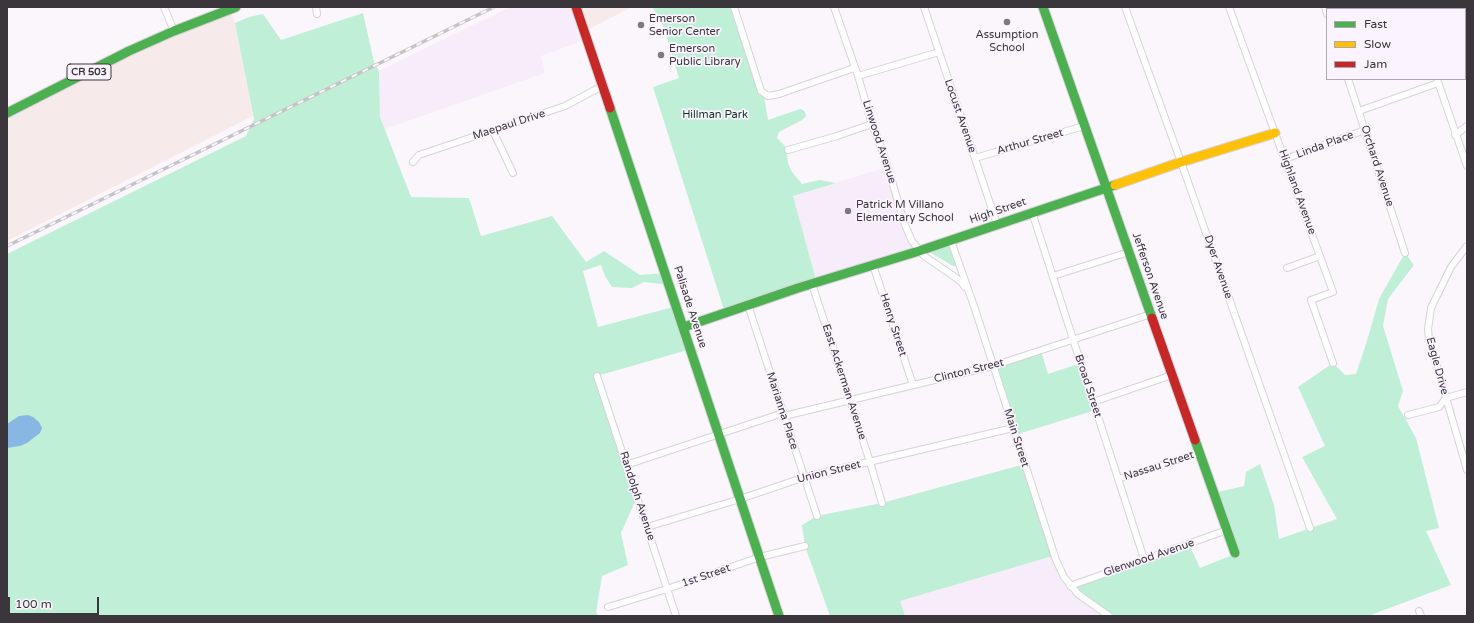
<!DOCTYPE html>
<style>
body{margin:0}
#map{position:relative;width:1474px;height:623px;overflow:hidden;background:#faf6fb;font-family:"Varela Round",sans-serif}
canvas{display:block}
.frame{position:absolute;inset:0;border:8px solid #3a363c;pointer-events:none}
.legend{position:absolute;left:1326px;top:8px;width:140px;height:72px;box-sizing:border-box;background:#fbf3fe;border:1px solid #aea7b0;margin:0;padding:5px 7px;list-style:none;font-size:12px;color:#3a363c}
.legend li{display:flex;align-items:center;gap:8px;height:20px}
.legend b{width:20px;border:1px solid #aea7b0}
.scale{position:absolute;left:8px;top:597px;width:91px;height:18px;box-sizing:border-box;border:2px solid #3a363c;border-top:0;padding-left:5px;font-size:12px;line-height:14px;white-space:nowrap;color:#3a363c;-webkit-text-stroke:3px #fbf3fe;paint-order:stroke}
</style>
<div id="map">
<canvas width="1474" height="623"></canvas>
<div class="frame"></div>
<ul class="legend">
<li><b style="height:5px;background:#4caf50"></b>Fast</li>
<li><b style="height:5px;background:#ffc107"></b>Slow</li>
<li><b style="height:5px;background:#c62828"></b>Jam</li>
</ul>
<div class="scale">100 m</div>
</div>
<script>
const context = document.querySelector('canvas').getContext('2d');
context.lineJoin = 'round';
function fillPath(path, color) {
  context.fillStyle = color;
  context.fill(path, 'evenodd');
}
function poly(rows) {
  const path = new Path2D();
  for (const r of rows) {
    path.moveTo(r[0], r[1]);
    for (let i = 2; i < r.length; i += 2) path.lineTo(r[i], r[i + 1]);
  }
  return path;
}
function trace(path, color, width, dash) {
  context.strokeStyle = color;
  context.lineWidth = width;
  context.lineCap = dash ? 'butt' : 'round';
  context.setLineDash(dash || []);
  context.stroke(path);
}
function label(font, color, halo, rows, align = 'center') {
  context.font = font + ' "Varela Round",sans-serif';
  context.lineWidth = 3.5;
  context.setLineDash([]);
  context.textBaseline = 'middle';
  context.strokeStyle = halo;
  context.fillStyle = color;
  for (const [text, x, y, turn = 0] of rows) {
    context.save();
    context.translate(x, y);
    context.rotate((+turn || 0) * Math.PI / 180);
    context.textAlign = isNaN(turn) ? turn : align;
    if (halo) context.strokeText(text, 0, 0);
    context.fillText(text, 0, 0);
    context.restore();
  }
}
const commercial = poly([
 [576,7,632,7,585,31],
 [230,10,235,23,253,116,7,241,7,113]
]);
const built = poly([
 [510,7,576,7,587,39,541,56,545,73,385,129,380,117,379,71],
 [887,167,917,251,817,283,793,196],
 [1025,464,1064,577,1109,616,831,616,802,525,817,516,882,503]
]);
const green = poly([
 [653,7,733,7,764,95,768,120,800,109,803,110,805,112,806,116,802,120,779,132,777,138,786,147,788,163,792,172,802,184,820,180,836,183,793,196,817,283,725,313,653,87,679,78,663,25,659,22],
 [363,13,374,62,379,71,380,117,411,197,469,198,481,236,552,216,586,262,604,251,640,275,666,273,670,285,644,282,632,288,612,287,605,276,601,265,583,271,598,327,677,306,691,349,597,376,637,497,621,533,628,565,602,576,596,612,598,616,7,616,7,254,246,136,254,119,235,23,249,17,263,14,281,40],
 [948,246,950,246,956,266,953,266,931,253,934,250],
 [1405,253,1414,265,1388,299,1383,326,1403,391,1398,406,1416,438,1439,528,1426,531,1451,585,1368,616,1109,616,1070,586,1189,544,1200,568,1235,554,1214,493,1244,486,1246,472,1260,464,1274,505,1279,539,1337,519,1302,457,1325,446,1298,387,1333,363,1345,375,1356,374,1367,341,1379,299],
 [1041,351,1048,374,1081,363,1096,410,1015,435,993,366],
 [1025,464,1056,560,1049,557,900,601,905,616,830,616,805,546,802,525,817,516,882,503]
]);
const water = poly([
 [28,415,33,417,39,422,42,428,40,433,27,443,20,446,7,448,7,424,19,416]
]);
const street = poly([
 [164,7,174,31],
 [316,7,317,14],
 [734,7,761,91,768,96,779,94,854,68],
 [834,7,858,76,872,124,886,161,905,225,912,241,924,256,952,275,960,281,965,287],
 [924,7,997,224],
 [1125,7,1181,162,1310,528],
 [1229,7,1333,292,1311,300,1333,363],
 [1325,7,1327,14],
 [1413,7,1414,9],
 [858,76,939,52],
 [1348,79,1405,253],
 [1437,79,1467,166],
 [1359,111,1438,83],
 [493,131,513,173],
 [1455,135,1467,126],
 [788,150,837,136,872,124],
 [975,158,1084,126],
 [1285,159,1365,130],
 [413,162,419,155,565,106,604,85],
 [1032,212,1144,559],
 [951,241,975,309,1056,560,1064,577,1078,594,1109,616],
 [1467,246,1451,267,1431,308,1428,329,1429,339,1467,470],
 [873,265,913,385],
 [1287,268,1320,256],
 [1053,276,1129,252],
 [812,284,870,462,882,503],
 [748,305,817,516],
 [597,376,676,616],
 [1093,402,1172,375],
 [1408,415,1439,407,1446,398,1467,392],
 [784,416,993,366,1151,314],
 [626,465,783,413],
 [1118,479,1200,453],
 [647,527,740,499,805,477,1013,428],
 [1070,586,1227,530],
 [608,607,667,589,760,557,805,546],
 [1419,611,1421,616]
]);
const fast = poly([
 [1043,7,1152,318],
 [610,108,779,616],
 [7,113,129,51,174,31,236,7],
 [684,327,798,288,919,251,1115,185],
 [1195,440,1235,553]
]);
const slow = poly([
 [1115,185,1181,162,1275,133]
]);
const jam = poly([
 [576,7,610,108],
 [1152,318,1195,440]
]);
const rail = poly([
 [7,246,494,7]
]);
const markers = [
 [1007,22,4,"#7d797f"],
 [641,25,4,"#7d797f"],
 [661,55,4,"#7d797f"],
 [848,211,4,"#7d797f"]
];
const shields = [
 [89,72,44]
];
const shieldNames = [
 ["CR 503",89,72]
];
const poiNames = [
 ["Emerson",649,19],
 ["Senior Center",649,32],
 ["Assumption",1007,35,"center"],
 ["School",1007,48,"center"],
 ["Emerson",669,49],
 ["Public Library",669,62],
 ["Patrick M Villano",856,205],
 ["Elementary School",856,218]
];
const parkNames = [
 ["Hillman Park",715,115]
];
const streetNames = [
 ["Locust Avenue",960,116,71],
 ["Maepaul Drive",509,125,-18],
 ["Linwood Avenue",879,142,72],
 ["Arthur Street",1030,142,-16],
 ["Linda Place",1325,145,-20],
 ["Orchard Avenue",1377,166,72],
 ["Highland Avenue",1297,192,70],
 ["High Street",998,211,-19],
 ["Dyer Avenue",1218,267,71],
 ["Jefferson Avenue",1150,276,71],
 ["Palisade Avenue",690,307,72],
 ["Henry Street",893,325,72],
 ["Eagle Drive",1437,366,75],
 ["Clinton Street",969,371,-14],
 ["East Ackerman Avenue",844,382,72],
 ["Broad Street",1088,386,72],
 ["Marianna Place",782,411,72],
 ["Main Street",1016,438,72],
 ["Nassau Street",1159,466,-18],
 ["Union Street",829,472,-14],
 ["Randolph Avenue",637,496,72],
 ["Glenwood Avenue",1149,558,-19],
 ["1st Street",706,576,-19]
];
fillPath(commercial, '#f7eaea');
fillPath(built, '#f7edfa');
fillPath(green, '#bfefd7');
fillPath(water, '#89b7e3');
trace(street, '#d7d3d8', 8);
trace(fast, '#d7d3d8', 11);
trace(slow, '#d7d3d8', 11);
trace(jam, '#d7d3d8', 11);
trace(street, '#fefefe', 6);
trace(fast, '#4caf50', 9);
trace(slow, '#ffc107', 9);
trace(jam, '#c62828', 9);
trace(rail, '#c5c4c5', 3.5);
trace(rail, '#fbf3fe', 2, [6]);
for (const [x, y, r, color] of markers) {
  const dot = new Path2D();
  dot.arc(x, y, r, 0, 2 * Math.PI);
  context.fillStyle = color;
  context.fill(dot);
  trace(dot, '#fbf3fe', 1.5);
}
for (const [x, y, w] of shields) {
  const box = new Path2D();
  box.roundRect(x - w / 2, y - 8, w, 16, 3);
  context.fillStyle = '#fbf3fe';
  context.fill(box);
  trace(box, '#3a363c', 1);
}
label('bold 10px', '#3a363c', null, shieldNames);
label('11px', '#3a363c', '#fbf3fe', poiNames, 'left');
label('11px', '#0c3623', '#fbf3fe', parkNames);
label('11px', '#3a363c', '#fbf3fe', streetNames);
</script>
